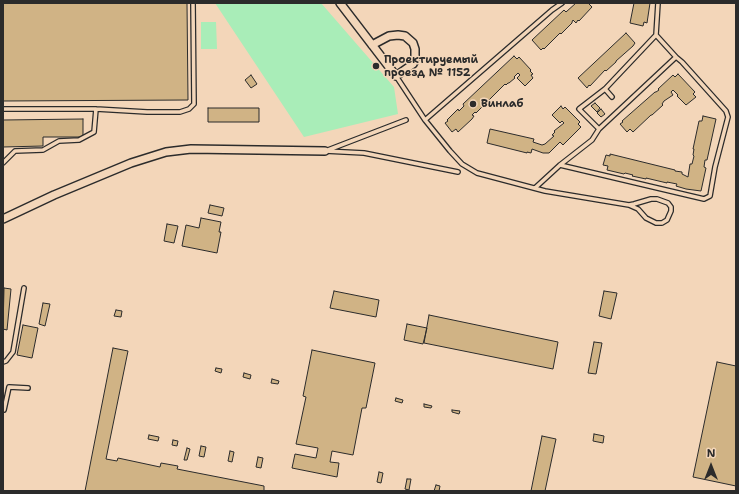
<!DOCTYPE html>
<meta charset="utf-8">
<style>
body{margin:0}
#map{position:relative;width:739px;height:494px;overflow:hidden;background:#f3d6b9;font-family:"Shantell Sans",sans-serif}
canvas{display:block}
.frame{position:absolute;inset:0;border:4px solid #2b2b2b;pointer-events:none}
.north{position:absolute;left:691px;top:446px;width:40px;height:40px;-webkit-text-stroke:3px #f3d6b9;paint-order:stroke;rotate:0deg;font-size:11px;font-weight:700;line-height:16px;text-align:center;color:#2b2b2b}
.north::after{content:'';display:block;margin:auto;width:14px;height:18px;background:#2b2b2b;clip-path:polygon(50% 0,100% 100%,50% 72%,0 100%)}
</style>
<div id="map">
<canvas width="739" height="494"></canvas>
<div class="frame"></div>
<div class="north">N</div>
</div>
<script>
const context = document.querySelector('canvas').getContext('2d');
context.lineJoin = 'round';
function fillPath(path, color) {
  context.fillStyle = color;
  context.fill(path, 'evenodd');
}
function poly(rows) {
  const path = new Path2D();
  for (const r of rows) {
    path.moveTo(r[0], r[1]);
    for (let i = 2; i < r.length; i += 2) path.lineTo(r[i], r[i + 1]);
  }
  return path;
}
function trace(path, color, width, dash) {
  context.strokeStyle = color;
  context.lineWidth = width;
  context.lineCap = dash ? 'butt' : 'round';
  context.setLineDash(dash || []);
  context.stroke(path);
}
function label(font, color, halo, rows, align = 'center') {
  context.font = font + ' "Shantell Sans",sans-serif';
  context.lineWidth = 3;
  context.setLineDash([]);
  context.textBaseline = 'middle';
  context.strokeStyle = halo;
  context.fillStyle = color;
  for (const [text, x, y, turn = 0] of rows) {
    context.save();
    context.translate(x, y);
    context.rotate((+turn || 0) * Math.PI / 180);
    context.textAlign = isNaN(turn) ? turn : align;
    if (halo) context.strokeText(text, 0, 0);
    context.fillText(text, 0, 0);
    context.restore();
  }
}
const green = poly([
 [215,3,321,3,394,87,398,114,304,137],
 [201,22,216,22,217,49,201,49]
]);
const building = poly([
 [3,3,187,3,188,100,3,101,3,3],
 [576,3,591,3,589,4,592,7,579,21,578,20,576,23,573,20,572,22,572,23,561,34,560,33,544,49,543,48,541,50,532,40,564,10,566,12,576,3],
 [632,3,650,3,647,23,644,22,643,26,630,23,634,3,632,3],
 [626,33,635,43,633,46,616,61,616,62,606,71,605,70,590,86,589,85,587,88,578,78,626,33],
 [514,56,517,59,519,57,531,70,530,71,533,74,531,75,533,78,525,86,517,78,520,75,518,73,514,77,515,78,509,83,508,83,506,85,505,84,476,113,475,112,472,115,474,116,472,119,458,132,456,129,452,132,445,123,448,121,447,120,458,109,459,111,464,106,463,104,514,56],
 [678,74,695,92,693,94,696,97,686,105,677,96,678,95,673,90,671,92,673,95,664,101,662,104,663,105,652,115,651,115,633,132,630,129,627,132,620,124,623,122,622,121,655,92,656,92,659,90,658,89,673,75,675,77,678,74],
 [251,75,257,84,251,88,245,80,251,75],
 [595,103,600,108,597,112,591,106,595,103],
 [561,106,563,109,565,107,580,122,578,124,581,127,563,145,560,142,549,153,543,153,532,149,531,153,527,152,527,153,487,143,490,129,534,139,533,142,542,145,545,144,554,136,552,135,555,132,554,131,564,123,562,121,560,123,552,115,561,106],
 [208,108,259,108,259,122,208,122,208,108],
 [601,109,605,114,601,117,597,113,601,109],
 [703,116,716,119,707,160,705,160,704,167,706,168,701,191,686,189,676,186,677,184,667,182,667,183,646,178,646,179,632,176,633,175,625,173,624,174,607,170,608,166,603,165,606,155,610,156,610,154,675,170,675,171,682,172,682,174,688,177,690,164,692,164,694,156,693,155,694,149,693,149,699,121,702,121,703,116],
 [83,119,83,137,43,137,43,146,3,147,3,120,83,119],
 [210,205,224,208,222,216,208,213,210,205],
 [201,218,221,222,219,232,221,232,217,253,182,246,186,225,199,228,201,218],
 [167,224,178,226,174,243,164,241,167,224],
 [4,288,11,289,7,330,3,329,4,288],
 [334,291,379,300,376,317,330,308,334,291],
 [604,291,617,293,611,319,599,316,604,291],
 [43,303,50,304,45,326,39,324,43,303],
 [116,310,122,311,121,317,114,316,116,310],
 [429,315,558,342,553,369,424,343,429,315],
 [407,324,427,328,423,344,404,340,407,324],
 [23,325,38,328,32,358,17,355,23,325],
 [594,342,602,343,596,374,588,373,594,342],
 [113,348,128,351,106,459,117,461,118,458,160,467,161,463,178,466,177,469,264,486,264,491,85,491,113,348],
 [312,350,375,363,366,408,362,408,353,455,332,451,330,462,339,463,337,477,292,468,295,454,316,458,318,448,296,444,306,397,303,396,312,350],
 [717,362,736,366,736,486,693,477,717,362],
 [216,368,222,369,221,373,215,371,216,368],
 [244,373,251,375,250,379,243,377,244,373],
 [272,379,279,381,278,384,271,383,272,379],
 [396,398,403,400,402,403,395,401,396,398],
 [424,404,432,406,431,408,424,407,424,404],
 [452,410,460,411,459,414,452,412,452,410],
 [594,434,604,436,603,443,593,441,594,434],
 [149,435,159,437,158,441,148,439,149,435],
 [542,436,556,439,545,491,531,491,542,436],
 [173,440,178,441,177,446,172,445,173,440],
 [201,446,206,447,204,457,199,456,201,446],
 [187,448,190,449,187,460,184,460,187,448],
 [230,451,234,452,232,462,228,461,230,451],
 [258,457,263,458,261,468,256,467,258,457],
 [379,472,383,473,381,483,377,482,379,472],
 [407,479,411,479,409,490,405,489,407,479],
 [436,485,440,486,439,491,434,491,436,485]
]);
const lane = poly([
 [656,35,658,3],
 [396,76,425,120,450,151,462,164,477,173,545,191,629,205,634,204,651,199,657,199,668,203,671,207,671,211,667,220,662,223,656,223,646,218,638,209,629,205],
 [605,89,612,97],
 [3,109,96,109,147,112,180,112,189,109,194,104,193,3],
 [425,120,552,10,562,3],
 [599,129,676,57,656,35],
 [328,150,406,120],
 [325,151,364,153,458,172],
 [3,163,15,151,43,150,59,141,79,140,94,132,96,109],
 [560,165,704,199,710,196,715,167,728,117,726,111,682,62,676,57],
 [535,188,560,165,592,140,599,129,579,109,605,89,656,35],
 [3,362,6,361,13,352,24,288],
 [4,410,9,387,28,388]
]);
const street = poly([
 [340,3,396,76,413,64,415,60,415,49,413,43,405,36,398,35,389,36,372,45],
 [3,219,54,195,131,163,166,152,191,149,325,151]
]);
const markers = [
 [376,66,4,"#2b2b2b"],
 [473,104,4,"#2b2b2b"]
];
const poiNames = [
 ["Проектируемый",384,60],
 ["проезд № 1152",384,73],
 ["Винлаб",481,104]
];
fillPath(green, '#a9edb8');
fillPath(building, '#d0b385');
trace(building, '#2b2b2b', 1);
trace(lane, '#2b2b2b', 6);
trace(street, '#2b2b2b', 10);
trace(lane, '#f3d6b9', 3.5);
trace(street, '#f3d6b9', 7);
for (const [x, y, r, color] of markers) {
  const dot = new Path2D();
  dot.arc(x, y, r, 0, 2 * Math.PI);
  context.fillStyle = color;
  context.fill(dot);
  trace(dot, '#f3d6b9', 1.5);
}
label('bold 11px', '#2b2b2b', '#f3d6b9', poiNames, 'left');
</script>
